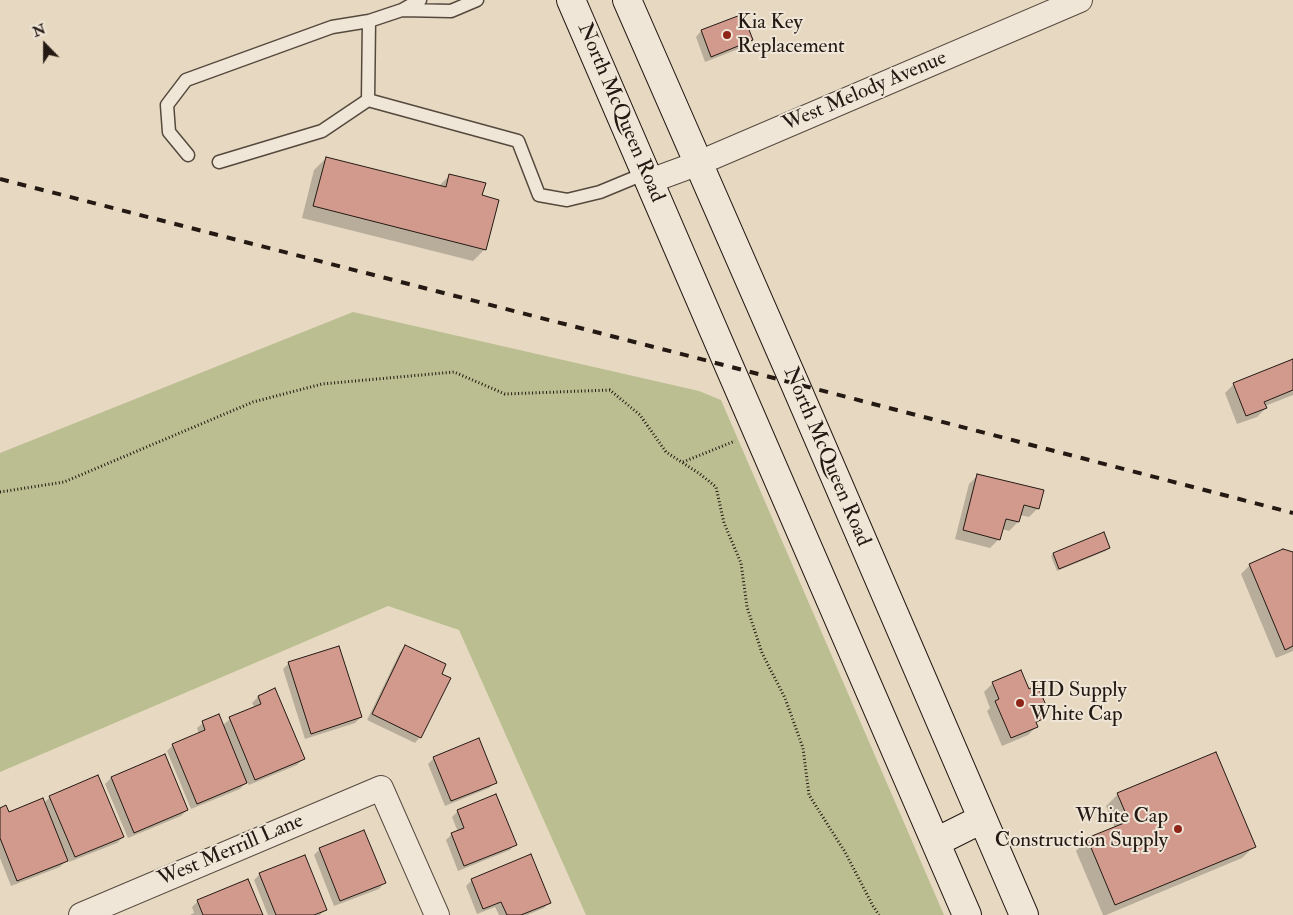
<!DOCTYPE html>
<style>
body{margin:0}
#map{position:relative;width:1293px;height:915px;overflow:hidden;background:#e7d9c1;font-family:"IM FELL Double Pica",serif}
canvas{display:block}
.north{position:absolute;left:20px;top:20px;width:50px;height:50px;-webkit-text-stroke:4px #efe6d7;paint-order:stroke;rotate:338deg;font-size:14px;font-weight:700;line-height:20px;text-align:center;color:#241913}
.north::after{content:'';display:block;margin:auto;width:18px;height:22px;background:#241913;clip-path:polygon(50% 0,100% 100%,50% 72%,0 100%)}
</style>
<div id="map">
<canvas width="1293" height="915"></canvas>
<div class="north">N</div>
</div>
<script>
const context = document.querySelector('canvas').getContext('2d');
context.lineJoin = 'round';
function fillPath(path, color) {
  context.fillStyle = color;
  context.fill(path, 'evenodd');
}
function poly(rows) {
  const path = new Path2D();
  for (const r of rows) {
    path.moveTo(r[0], r[1]);
    for (let i = 2; i < r.length; i += 2) path.lineTo(r[i], r[i + 1]);
  }
  return path;
}
function trace(path, color, width, dash) {
  context.strokeStyle = color;
  context.lineWidth = width;
  context.lineCap = dash ? 'butt' : 'round';
  context.setLineDash(dash || []);
  context.stroke(path);
}
function label(font, color, halo, rows, align = 'center') {
  context.font = font + ' "IM FELL Double Pica",serif';
  context.lineWidth = 4;
  context.setLineDash([]);
  context.textBaseline = 'middle';
  context.strokeStyle = halo;
  context.fillStyle = color;
  for (const [text, x, y, turn = 0] of rows) {
    context.save();
    context.translate(x, y);
    context.rotate((+turn || 0) * Math.PI / 180);
    context.textAlign = isNaN(turn) ? turn : align;
    if (halo) context.strokeText(text, 0, 0);
    context.fillText(text, 0, 0);
    context.restore();
  }
}
const green = poly([
 [353,312,699,391,721,400,944,915,586,915,459,630,388,606,0,772,0,453]
]);
const shadow = poly([
 [742,16,752,40,746,46,705,62,696,37,701,31],
 [326,158,439,186,449,176,481,196,485,249,473,261,302,218,314,170],
 [1293,361,1293,395,1265,406,1266,408,1257,417,1237,424,1225,393,1234,384],
 [978,475,1038,508,1029,517,1020,515,1018,522,1009,531,1002,529,999,539,990,548,955,539,969,484],
 [1109,548,1106,551,1057,571,1051,556,1053,554],
 [1293,553,1293,651,1276,658,1241,574,1250,565],
 [406,646,420,737,415,743,367,720,400,652],
 [289,663,361,717,355,723,305,739,283,669],
 [993,683,1044,705,1038,711,1041,719,1036,724,1037,726,1028,735,1002,746,987,711,990,708,984,692],
 [258,697,303,759,297,765,249,785,247,782,240,789,191,809,167,751,173,745,199,734,197,728,203,723,222,726,230,719,255,708,252,703],
 [164,756,187,810,181,816,128,838,105,784,111,778],
 [434,758,495,782,489,788,445,806,428,764],
 [1118,794,1254,847,1242,858,1106,915,1103,915,1076,851,1088,839,1115,828,1106,806],
 [50,797,123,837,117,843,69,862,68,859,60,867,11,886,0,858,0,809,8,814,43,804],
 [458,811,515,844,510,850,458,871,446,840,452,834,458,832,452,817],
 [320,849,384,883,379,889,334,906,314,855],
 [260,874,326,909,320,915,268,915,254,880],
 [472,880,550,902,544,908,527,915,499,915,495,907,477,914,466,886],
 [198,901,261,915,190,915,194,913,192,907]
]);
const building = poly([
 [743,14,753,40,711,57,701,30,743,14],
 [326,157,446,187,449,174,486,183,482,195,499,200,486,250,313,206,326,157],
 [1293,359,1293,390,1264,402,1267,408,1246,416,1233,383,1293,359],
 [977,474,1044,490,1039,509,1024,505,1019,522,1006,519,1000,540,963,530,977,474],
 [1104,532,1110,548,1059,569,1053,553,1104,532],
 [1283,549,1293,552,1293,646,1285,650,1249,564,1283,549],
 [405,645,446,664,442,674,451,678,421,738,372,714,405,645],
 [339,646,362,717,311,734,288,662,339,646],
 [1021,670,1029,689,1037,685,1046,705,1038,708,1043,719,1036,722,1038,727,1011,738,995,701,999,699,992,682,1021,670],
 [275,688,305,759,255,780,229,717,261,704,258,696,275,688],
 [219,714,247,783,197,804,172,744,205,730,202,721,219,714],
 [479,738,497,783,451,801,433,757,479,738],
 [1216,752,1256,847,1115,905,1087,838,1129,821,1117,793,1216,752],
 [165,754,188,810,134,833,111,777,165,754],
 [98,775,124,837,75,857,49,796,98,775],
 [496,794,517,845,464,866,451,833,464,828,457,810,496,794],
 [43,798,68,861,17,881,0,838,0,808,6,805,9,812,43,798],
 [364,830,386,883,340,901,319,848,364,830],
 [531,854,551,903,521,915,507,915,501,902,483,909,471,879,531,854],
 [305,855,327,910,314,915,276,915,259,873,305,855],
 [248,879,263,915,203,915,197,900,248,879]
]);
const path = poly([
 [683,462,735,441],
 [0,492,64,482,253,402,322,384,454,372,505,394,610,390,640,415,666,452,700,474,716,487,724,523,741,563,747,607,762,653,785,698,803,748,809,795,845,852,873,906,879,915]
]);
const service = poly([
 [402,10,451,11,477,0],
 [368,100,518,141,539,195,567,200,600,192,646,173],
 [188,155,169,132,167,105,186,80,332,27,369,21,402,10,420,0],
 [219,162,322,131,368,100,369,21]
]);
const minor = poly([
 [650,181,699,163,1080,0],
 [81,915,381,788,437,915]
]);
const secondary = poly([
 [571,0,729,366,967,915],
 [627,0,795,384,1024,915],
 [936,842,982,819]
]);
const rail = poly([
 [0,179,689,356,1293,513]
]);
const markers = [
 [727,35,5,"#8f2418"],
 [1020,703,5,"#8f2418"],
 [1178,829,5,"#8f2418"]
];
const poiNames = [
 ["Kia Key",737,23],
 ["Replacement",737,47],
 ["HD Supply",1030,691],
 ["White Cap",1030,715],
 ["White Cap",1168,817,"right"],
 ["Construction Supply",1168,841,"right"]
];
const streetNames = [
 ["West Melody Avenue",865,92,-23],
 ["North McQueen Road",620,113,67],
 ["North McQueen Road",826,457,67],
 ["West Merrill Lane",231,851,-23]
];
fillPath(green, '#babe90');
fillPath(shadow, '#0003');
fillPath(building, '#d19a8d');
trace(building, '#241913', 1);
trace(service, '#55493e', 15);
trace(minor, '#55493e', 26);
trace(secondary, '#241913', 30);
trace(path, '#241913', 3, [1, 2.5]);
trace(service, '#efe6d7', 12);
trace(minor, '#efe6d7', 24);
trace(secondary, '#efe6d7', 28);
trace(rail, '#241913', 4, [9, 9]);
for (const [x, y, r, color] of markers) {
  const dot = new Path2D();
  dot.arc(x, y, r, 0, 2 * Math.PI);
  context.fillStyle = color;
  context.fill(dot);
  trace(dot, '#efe6d7', 2);
}
label('21px', '#241913', '#efe6d7', poiNames, 'left');
label('21px', '#241913', '#efe6d7', streetNames);
</script>
